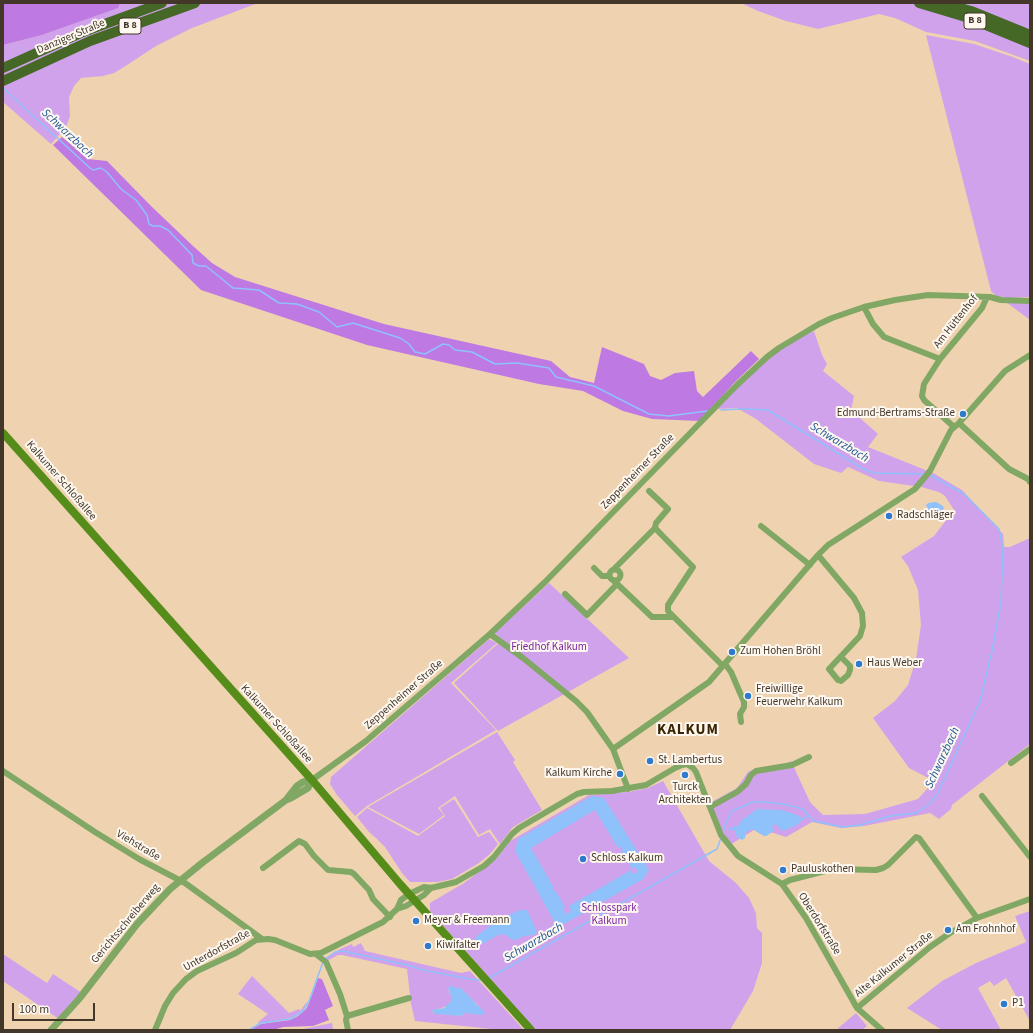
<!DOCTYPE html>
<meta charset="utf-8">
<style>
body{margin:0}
#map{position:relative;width:1033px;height:1033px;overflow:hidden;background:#efd3b0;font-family:"Source Sans 3",sans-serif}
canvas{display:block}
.frame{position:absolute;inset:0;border:4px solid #423729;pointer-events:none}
.scale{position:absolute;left:12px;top:1003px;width:83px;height:18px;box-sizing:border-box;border:2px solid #423729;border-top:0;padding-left:5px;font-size:12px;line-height:14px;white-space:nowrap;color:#423729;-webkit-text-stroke:3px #fef8f1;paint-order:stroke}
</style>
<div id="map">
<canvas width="1033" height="1033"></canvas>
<div class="frame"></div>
<div class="scale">100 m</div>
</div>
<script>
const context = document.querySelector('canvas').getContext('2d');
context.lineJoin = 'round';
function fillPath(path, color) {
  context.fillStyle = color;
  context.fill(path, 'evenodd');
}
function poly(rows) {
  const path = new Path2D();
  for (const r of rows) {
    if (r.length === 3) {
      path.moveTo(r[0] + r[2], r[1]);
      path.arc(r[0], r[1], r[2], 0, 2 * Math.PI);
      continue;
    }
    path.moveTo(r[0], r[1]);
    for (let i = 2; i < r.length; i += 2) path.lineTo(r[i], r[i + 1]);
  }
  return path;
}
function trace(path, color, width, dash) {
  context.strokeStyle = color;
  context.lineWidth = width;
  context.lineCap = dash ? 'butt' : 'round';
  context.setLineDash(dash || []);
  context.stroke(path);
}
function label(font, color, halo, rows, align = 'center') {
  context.font = font + ' "Source Sans 3",sans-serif';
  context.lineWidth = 4;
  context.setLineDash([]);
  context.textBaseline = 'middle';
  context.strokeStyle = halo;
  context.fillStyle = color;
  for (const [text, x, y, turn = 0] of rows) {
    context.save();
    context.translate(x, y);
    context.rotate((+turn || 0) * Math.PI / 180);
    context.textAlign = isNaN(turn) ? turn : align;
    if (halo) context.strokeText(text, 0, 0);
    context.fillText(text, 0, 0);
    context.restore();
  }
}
const green = poly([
 [120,3,258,3,192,28,156,46,124,67,114,73,103,76,81,78,74,86,69,97,70,116,66,127,51,144,3,102,3,45,42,35,117,8],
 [741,3,1030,3,1030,61,975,41,926,32,895,18,879,14,818,29,786,21,758,11],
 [926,35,974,44,1013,57,1030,64,1030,297,1008,298,996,296,991,291],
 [1028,301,1030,305,1030,320,1006,302],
 [814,331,822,355,827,364,823,371,854,396,851,410,878,434,868,447,933,473,962,490,1003,534,1004,547,1010,547,1030,538,1030,744,952,805,951,809,939,819,930,813,864,826,841,828,812,822,786,837,757,828,730,845,721,829,710,803,737,788,748,772,754,769,786,764,791,761,810,802,823,815,865,814,918,799,934,781,909,768,873,718,895,701,908,685,916,659,921,625,918,590,908,566,901,557,934,536,954,510,945,496,939,492,921,487,879,481,848,467,841,473,814,464,756,419,737,408,716,409,756,369,787,344],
 [549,583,629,658,498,731,454,683,502,640,495,633],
 [489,639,497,643,451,683,496,730,367,806,355,816,337,795,330,784,331,777],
 [497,732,515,760,513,762,542,810,513,827,500,844,490,829,479,835,455,796,438,808,444,815,419,834,368,807],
 [663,781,709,861,736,883,749,898,756,913,757,928,762,933,762,963,753,991,730,1030,536,1030,430,911,430,903,464,883,497,858,510,841,589,795,628,792,648,788],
 [454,799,478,837,489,832,498,844,490,854,479,863,452,879,438,882,410,882,402,873,385,847,376,838,369,832,357,817,367,808,418,836,445,816,440,808],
 [1030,911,1030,1021,1006,978,994,986,990,981,978,988,1001,1030,942,1030,907,1008,942,981,976,963,1026,942,1015,916],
 [361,943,365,951,461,973,470,971,524,1030,501,1030,415,1021,409,995,410,995,407,969,342,955,338,955,327,961,325,959,340,949,352,944,353,947],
 [448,989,462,989,469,997,477,1004,484,1014,464,1013,462,1016,433,1013,432,1011,447,1006,451,1001,451,996],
 [3,954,47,983,53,974,82,993,59,1019,3,981],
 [252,976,289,1013,299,1009,300,1011,306,1003,307,1004,301,1012,291,1018,259,1024,258,1022,268,1014,238,994],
 [856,1013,867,1026,862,1030,836,1030],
 [332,1023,333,1030,303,1030,303,1029]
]);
const forest = poly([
 [3,3,120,3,118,8,42,35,3,45],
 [62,137,88,159,107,161,151,206,193,246,212,263,235,277,384,324,551,361,570,377,594,383,602,347,644,364,650,376,661,380,675,373,694,371,697,391,703,397,751,351,759,359,735,382,700,421,652,419,623,411,583,391,539,384,367,345,201,290,53,145],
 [318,978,322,979,333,1006,325,1010,329,1020,313,1026,283,1027,273,1030,250,1030,261,1024,290,1020,298,1016,306,1009,309,1003]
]);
const water = poly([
 [936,502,943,506,944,508,940,513,936,515,930,513,926,505,928,503],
 [592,796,604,798,649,870,643,879,564,924,554,921,515,851,518,839],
 [595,810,618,848,621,847,623,849,621,850,632,869,635,867,638,872,633,874,631,870,569,906,571,911,566,914,563,909,565,907,555,890,554,891,552,889,554,888,531,848],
 [757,809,782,810,797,815,803,819,797,825,783,831,775,824,772,827,774,831,766,836,764,836,752,829,746,832,745,838,742,840,737,837,734,829,729,831,729,829,734,826,737,827,742,820],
 [520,910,527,910,537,932,534,935,524,936,516,940,511,939,504,934,498,935,480,945,474,945,473,943,477,936,496,921],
 [450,986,462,989,485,1013,482,1015,464,1013,462,1016,436,1014,433,1013,432,1010,444,1008,451,1001,451,996,448,988]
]);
const stream = poly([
 [3,88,90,168,93,170,101,168,107,172,121,189,136,200,147,215,149,224,153,226,160,226,168,230,192,255,193,263,199,266,206,266,233,288,259,290,279,303,297,304,319,312,337,327,353,323,400,338,409,344,415,352,425,354,443,344,449,345,455,350,472,352,495,364,517,363,549,368,556,377,594,386,649,414,669,416,707,411],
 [721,410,741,409,768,410,860,467,868,471,874,473,924,474],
 [802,819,809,815],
 [723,833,726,823,732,811,753,802,765,802,783,804,803,809,814,821,843,827,860,825,890,816,916,813,929,804,937,795,980,701,992,651,1001,602,1003,549,999,529,964,494,930,475],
 [325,959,335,952,343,951,407,965,423,970,470,979,481,980],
 [489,978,717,849,721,838],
 [249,1030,261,1023,290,1019,302,1012,309,1001,323,962]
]);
const minor = poly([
 [864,307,873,324,884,337,940,359],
 [959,423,1009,469,1028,479,1030,482],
 [954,427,924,400,922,396,924,384,940,359,982,308,987,297],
 [761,526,810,565],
 [655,528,693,567,668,605,668,611,723,666],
 [818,555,854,598,862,613,863,626,860,636,829,669,838,680,841,681,848,675,850,670,850,666,841,657],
 [594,568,602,576,609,576],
 [614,569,655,528,656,523,668,509,649,491],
 [615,575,5.5],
 [613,580,652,617,673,617],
 [565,594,587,615,617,584],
 [490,634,523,658,576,701,587,712,613,749,628,789],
 [725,664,731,672,744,702,744,707,740,714,741,722],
 [613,749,709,682,818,555,828,545,915,489,930,471,951,430,959,423,1005,371,1030,355],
 [1011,763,1030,749],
 [3,771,95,832,139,859,185,883,262,939],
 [312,780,366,741,490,634,545,582,737,385,767,357,779,348,819,324,832,318,864,307,895,300,928,295,960,296,990,297,1001,300,1030,301],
 [982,796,1030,857],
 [710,807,737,792,746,784,751,775,756,771,792,765,809,757],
 [263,868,299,841,305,844,314,856,328,870,351,872,354,874,369,890,373,899,390,917],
 [782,884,790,880,833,869,876,870,883,868,888,865,916,837,919,838,977,918],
 [397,909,406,906,424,895,431,888],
 [317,955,326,962,340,994,347,1016,346,1020,348,1030],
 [857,1008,930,947,950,933,977,918,1030,899],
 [347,1016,409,998],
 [155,1030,165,1006,173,993,186,979,197,971,236,953,256,940,268,939,275,940,310,954,321,953,383,922,397,909,401,900,409,894,424,887,431,888,456,882,484,866,494,857,512,834,519,828,577,794,584,792,612,791,646,785,675,768,682,765,687,764,693,768,696,772,721,835,738,856,782,884,806,918,857,1008,882,1030]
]);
const tertiary = poly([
 [286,800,291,798,308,788,312,780],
 [51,1030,79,999,137,924,170,889,202,863,286,800,297,786,303,782,312,780]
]);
const secondary = poly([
 [3,433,312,780,400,884,531,1030]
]);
const trunk = poly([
 [919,3,969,18,1030,43],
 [943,3,971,11,1030,35],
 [3,68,83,32,162,3],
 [3,81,90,41,195,3]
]);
const markers = [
 [963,414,4,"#2f7acb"],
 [889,516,4,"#2f7acb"],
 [732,652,4,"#2f7acb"],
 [859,664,4,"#2f7acb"],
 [748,696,4,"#2f7acb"],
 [650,761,4,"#2f7acb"],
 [620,774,4,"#2f7acb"],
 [685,775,4,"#2f7acb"],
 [583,859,4,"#2f7acb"],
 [783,870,4,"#2f7acb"],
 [416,921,4,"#2f7acb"],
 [948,930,4,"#2f7acb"],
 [428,946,4,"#2f7acb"],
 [1004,1004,4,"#2f7acb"]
];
const shields = [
 [975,21,22],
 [130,26,22]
];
const shieldNames = [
 ["B 8",975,21],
 ["B 8",130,26]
];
const streetNames = [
 ["Danziger Straße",71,37,-23],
 ["Am Hüttenhof",956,322,-52],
 ["Zeppenheimer Straße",638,472,-46],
 ["Kalkumer Schloßallee",61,481,49],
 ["Zeppenheimer Straße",404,695,-41],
 ["Kalkumer Schloßallee",276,724,48],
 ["Viehstraße",138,846,31],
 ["Gerichtsschreiberweg",126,924,-50],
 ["Oberdorfstraße",819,924,58],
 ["Unterdorfstraße",217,951,-29],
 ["Alte Kalkumer Straße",894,965,-39]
];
const poiNames = [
 ["Edmund-Bertrams-Straße",955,414,"right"],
 ["Radschläger",897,516],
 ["Zum Hohen Bröhl",740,652],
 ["Haus Weber",867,664],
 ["Freiwillige",756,690],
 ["Feuerwehr Kalkum",756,703],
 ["St. Lambertus",658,761],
 ["Kalkum Kirche",612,774,"right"],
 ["Turck",685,788,"center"],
 ["Architekten",685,801,"center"],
 ["Schloss Kalkum",591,859],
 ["Pauluskothen",791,870],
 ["Meyer & Freemann",424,921],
 ["Am Frohnhof",956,930],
 ["Kiwifalter",436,946],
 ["P1",1012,1004]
];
const parkNames = [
 ["Friedhof Kalkum",549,648],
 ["Schlosspark",609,909],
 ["Kalkum",609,922]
];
const waterNames = [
 ["Schwarzbach",67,134,43],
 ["Schwarzbach",839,443,31],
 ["Schwarzbach",943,758,-65],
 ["Schwarzbach",534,943,-30]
];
const districtNames = [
 ["KALKUM",688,731]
];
fillPath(green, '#d0a2eb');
fillPath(forest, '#be79e3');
fillPath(water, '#8fc1fb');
trace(stream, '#8fc1fb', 1.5);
trace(minor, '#81a765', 6);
trace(tertiary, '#81a765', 7);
trace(secondary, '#568d1a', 8);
trace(trunk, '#456826', 10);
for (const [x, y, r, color] of markers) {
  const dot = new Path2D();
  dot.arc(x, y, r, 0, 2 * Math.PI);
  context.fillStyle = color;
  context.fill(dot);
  trace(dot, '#fef8f1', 1.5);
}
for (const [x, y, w] of shields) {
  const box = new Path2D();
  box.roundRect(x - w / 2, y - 8, w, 16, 3);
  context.fillStyle = '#fef8f1';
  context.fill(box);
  trace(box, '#423729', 1);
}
label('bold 10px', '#423729', null, shieldNames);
label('11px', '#423729', '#fef8f1', streetNames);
label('11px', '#423729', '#fef8f1', poiNames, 'left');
label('11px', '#7a22a1', '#fef8f1', parkNames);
label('italic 12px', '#1a5592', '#fef8f1', waterNames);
context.letterSpacing = '1px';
label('bold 15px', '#3a2504', '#fef8f1', districtNames);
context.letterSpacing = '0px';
</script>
